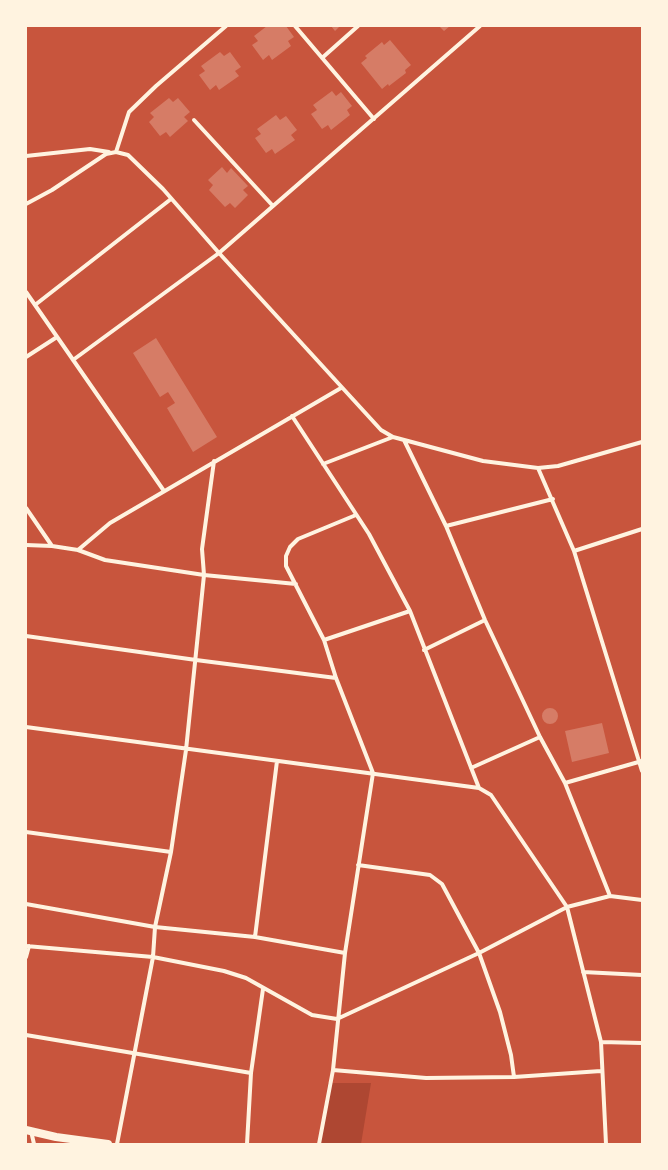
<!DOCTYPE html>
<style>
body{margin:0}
#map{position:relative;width:668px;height:1170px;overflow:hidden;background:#c8553d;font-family:"PT Serif",serif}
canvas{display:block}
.frame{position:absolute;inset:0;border:27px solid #fff3e0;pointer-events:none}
</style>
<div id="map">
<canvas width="668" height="1170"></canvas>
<div class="frame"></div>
</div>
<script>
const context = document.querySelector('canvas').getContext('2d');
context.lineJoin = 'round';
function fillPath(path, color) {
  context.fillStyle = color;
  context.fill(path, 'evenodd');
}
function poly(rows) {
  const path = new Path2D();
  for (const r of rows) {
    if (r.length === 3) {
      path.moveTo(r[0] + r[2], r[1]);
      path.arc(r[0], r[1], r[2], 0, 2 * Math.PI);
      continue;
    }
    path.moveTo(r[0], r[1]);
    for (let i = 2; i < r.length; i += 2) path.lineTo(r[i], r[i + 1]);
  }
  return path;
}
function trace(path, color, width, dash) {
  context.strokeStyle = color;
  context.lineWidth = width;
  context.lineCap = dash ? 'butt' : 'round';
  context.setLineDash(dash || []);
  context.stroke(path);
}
const green = poly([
 [328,1083,371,1083,361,1144,319,1144]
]);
const building = poly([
 [267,26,286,26,294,37,288,41,291,46,272,60,269,55,263,60,252,45,258,41,254,36],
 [331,26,340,26,335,31],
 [439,26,450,26,444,31],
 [390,40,411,65,405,70,406,73,389,86,388,84,382,89,361,63,367,58,365,56,382,42,384,45],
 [220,52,224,56,230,52,241,67,235,71,239,76,219,90,216,85,210,90,199,75,205,71,201,66],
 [332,91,336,96,341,92,352,106,347,110,350,115,331,130,328,125,322,129,311,114,317,110,313,105],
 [169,98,173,102,178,98,190,112,184,117,188,121,170,137,166,132,160,136,149,122,154,117,150,113],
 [276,115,280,120,286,116,297,130,291,135,295,140,275,154,272,149,266,153,255,138,261,134,257,129],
 [222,167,227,173,231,168,248,186,243,190,248,195,235,208,230,203,225,207,209,190,213,185,208,180],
 [156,338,217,437,193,452,167,408,175,403,168,392,160,397,133,353],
 [550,716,8],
 [602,723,609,753,572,762,565,731]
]);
const minor = poly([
 [295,26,374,119],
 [322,58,358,26],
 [194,120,273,206],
 [116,152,129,112,156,86,226,26],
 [26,156,90,149,109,152],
 [26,204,52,190,106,154,116,152,128,155,163,189,219,253,381,430,393,437,483,461,538,468,558,466,642,442],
 [26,292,164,491],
 [35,305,171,199],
 [26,357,57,337],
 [73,360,219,253,480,26],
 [292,416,369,534,410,611,479,788],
 [404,440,446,526,485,620,540,737,565,783,610,896],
 [323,464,393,437],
 [538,468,574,551,642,771],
 [26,508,52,546],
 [446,526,553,499],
 [26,545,52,546,78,550,110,523,341,388],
 [78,550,105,560,204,575,296,584],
 [574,551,642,529],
 [26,636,196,660,336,678],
 [324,640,410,611],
 [424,650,485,620],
 [26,727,479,788,491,795,567,907,601,1042,606,1144],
 [471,768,540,737],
 [565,783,642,761],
 [26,832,171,852],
 [358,865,430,875,442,884,479,953,500,1012,511,1055,514,1077],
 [26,904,155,927,255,937,345,953],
 [255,937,277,761],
 [26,946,153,957,224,971,246,978,312,1015,337,1019,479,953,567,907,610,896,642,900],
 [26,957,29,946],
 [583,972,642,975],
 [26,1035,251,1073],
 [601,1042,642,1043],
 [333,1070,426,1078,514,1077,601,1071],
 [31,1131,34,1144],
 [117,1144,153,957,155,927,171,852,186,750,204,575,202,549,214,461],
 [247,1144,251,1073,263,989],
 [319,1144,333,1070,345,953,373,773,336,678,324,640,286,566,286,556,290,547,298,539,356,515]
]);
const secondary = poly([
 [26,1130,56,1137,108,1144]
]);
fillPath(green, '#ae4732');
fillPath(building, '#d67c66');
trace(minor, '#fff3e0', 4);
trace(secondary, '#fff3e0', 8);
</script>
